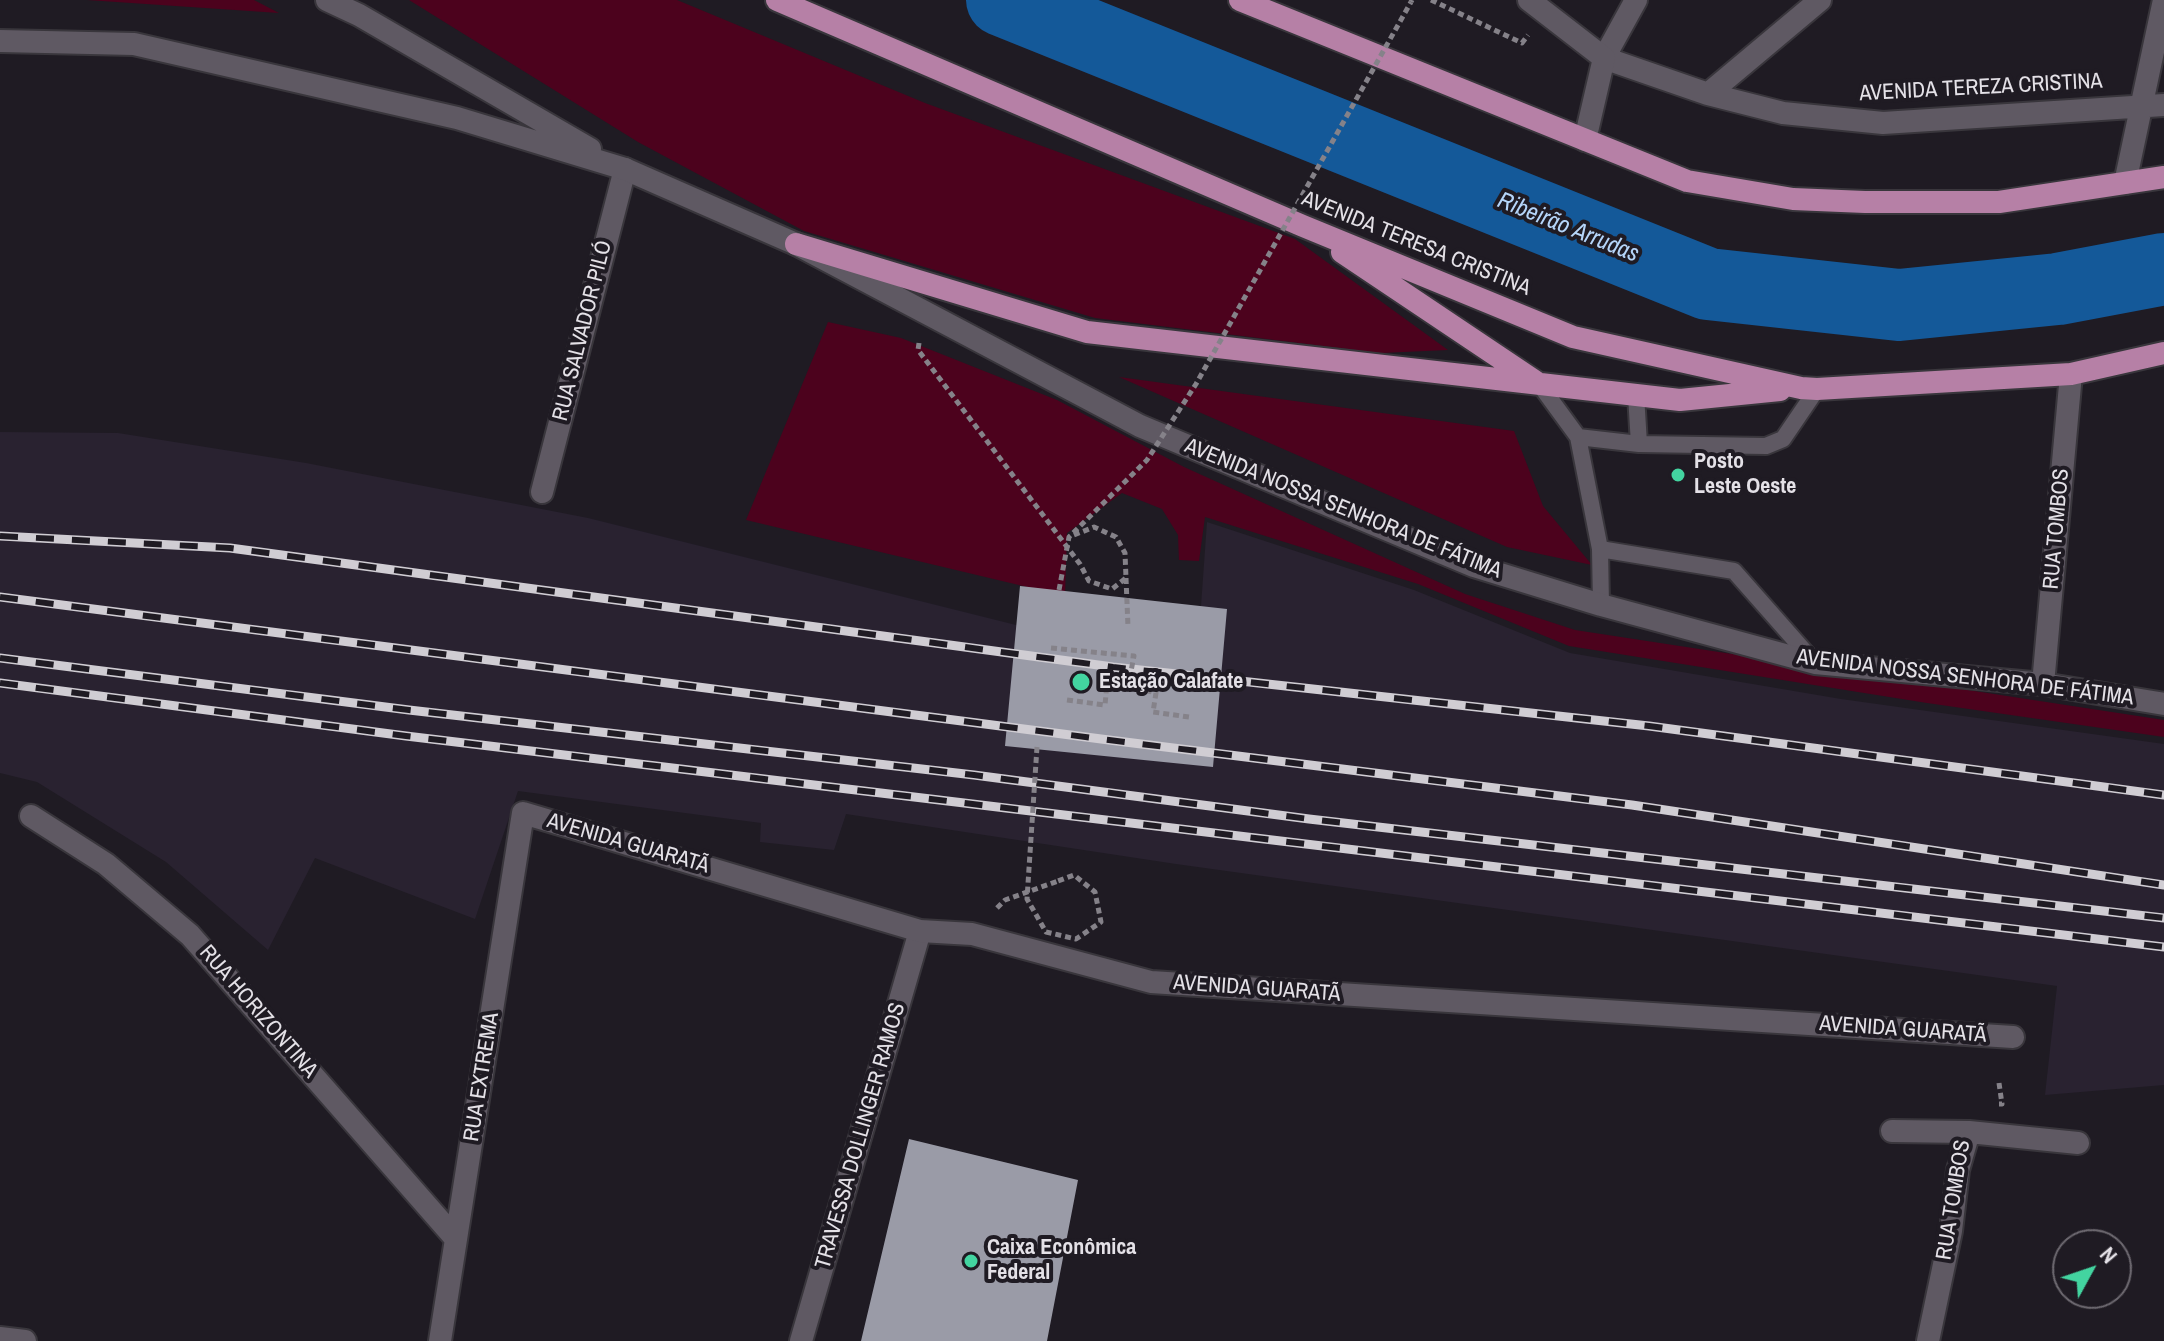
<!DOCTYPE html>
<meta charset="utf-8">
<style>
body{margin:0}
#map{position:relative;width:2164px;height:1341px;overflow:hidden;background:#1f1b23;font-family:"Archivo Narrow",sans-serif}
canvas{display:block}
.north{position:absolute;left:2052px;top:1229px;width:80px;height:80px;box-sizing:border-box;background:#1f1b23;border:2px solid #6e6a71;border-radius:50%;rotate:50deg;font-size:22px;font-weight:700;line-height:32px;text-align:center;color:#e4e1e7}
.north::after{content:'';display:block;margin:auto;width:28px;height:36px;background:#43d4a0;clip-path:polygon(50% 0,100% 100%,50% 72%,0 100%)}
</style>
<div id="map">
<canvas width="2164" height="1341"></canvas>
<div class="north">N</div>
</div>
<script>
const context = document.querySelector('canvas').getContext('2d');
context.lineJoin = 'round';
function fillPath(path, color) {
  context.fillStyle = color;
  context.fill(path, 'evenodd');
}
function poly(rows) {
  const path = new Path2D();
  for (const r of rows) {
    path.moveTo(r[0], r[1]);
    for (let i = 2; i < r.length; i += 2) path.lineTo(r[i], r[i + 1]);
  }
  return path;
}
function trace(path, color, width, dash) {
  context.strokeStyle = color;
  context.lineWidth = width;
  context.lineCap = dash ? 'butt' : 'round';
  context.setLineDash(dash || []);
  context.stroke(path);
}
function label(font, color, halo, rows, align = 'center') {
  context.font = font + ' "Archivo Narrow",sans-serif';
  context.lineWidth = 8;
  context.setLineDash([]);
  context.textBaseline = 'middle';
  context.strokeStyle = halo;
  context.fillStyle = color;
  for (const [text, x, y, turn = 0] of rows) {
    context.save();
    context.translate(x, y);
    context.rotate((+turn || 0) * Math.PI / 180);
    context.textAlign = isNaN(turn) ? turn : align;
    if (halo) context.strokeText(text, 0, 0);
    context.fillText(text, 0, 0);
    context.restore();
  }
}
const built = poly([
 [0,432,118,433,306,463,588,518,1016,625,1201,606,1207,522,1414,590,1570,653,1841,699,2164,744,2164,1085,2045,1095,2057,986,1176,864,846,814,834,850,760,842,761,823,518,791,475,919,315,858,268,950,166,862,37,782,0,773]
]);
const green = poly([
 [87,0,254,0,279,13],
 [409,0,677,0,925,103,1295,239,1448,350,1381,353,1095,318,804,231,638,142],
 [828,322,901,338,1057,400,1184,467,1465,594,1575,630,2164,720,2164,737,1927,703,1569,646,1418,584,1205,517,1199,561,1179,560,1178,535,1162,509,1122,493,1067,533,1065,596,746,520],
 [1119,377,1514,431,1543,506,1592,565,1507,547]
]);
const river = poly([
 [1002,0,1708,284,1899,305,2058,289,2164,269]
]);
const building = poly([
 [1020,586,1227,609,1213,767,1005,746],
 [909,1139,1078,1180,1047,1341,861,1341]
]);
const path = poly([
 [1431,0,1522,43,1528,35],
 [1411,2,1412,0],
 [919,343,918,350,1080,564,1089,581,1112,589,1126,578,1125,553,1116,537,1094,527,1069,537],
 [1126,578,1128,627],
 [1051,648,1061,649],
 [1067,700,1105,705,1107,683,1128,686,1156,693,1153,712,1189,717],
 [997,908,1005,900,1058,881],
 [1999,1083,2002,1104,1999,1104]
]);
const service = poly([
 [1540,385,1578,437,1600,549,1601,605],
 [1636,395,1639,444],
 [1578,437,1639,444,1766,446,1783,439,1817,389],
 [1600,549,1734,571,1815,663]
]);
const pedestrian = poly([
 [801,1341,920,931]
]);
const minor = poly([
 [1636,0,1604,58,1708,94,1820,0],
 [1708,94,1783,113,1883,123,2164,105],
 [2125,183,2164,0],
 [542,492,625,169],
 [2043,684,2071,374],
 [31,816,106,864,190,935,456,1239],
 [1892,1131,1969,1132,1958,1170,1951,1231,1928,1341],
 [1969,1132,2078,1143],
 [440,1341,523,813,920,931,972,934,1151,982,2013,1037]
]);
const tertiary = poly([
 [1529,0,1604,58,1585,140],
 [0,1338,25,1341]
]);
const secondary = poly([
 [327,0,359,15,590,149],
 [0,41,134,44,457,118,625,169,796,244,1140,426,1474,566,1601,605,1815,663,2043,684,2164,704]
]);
const trunk = poly([
 [777,0,1303,226,1573,337,1801,388,1817,389,2071,374,2164,353],
 [1240,0,1687,181,1793,199,1865,202,1999,202,2164,177],
 [796,244,1087,332,1680,400,1780,390],
 [1342,252,1536,382]
]);
const rail = poly([
 [0,536,230,548,1113,667,1649,726,2164,795],
 [0,597,1109,740,1632,805,2164,885],
 [0,658,409,710,974,775,1309,819,2164,918],
 [0,683,406,736,2164,947]
]);
const pathBridge = poly([
 [1059,590,1069,537,1147,460,1196,384,1411,2],
 [1061,649,1134,656,1128,686],
 [1037,747,1027,899,1046,932,1076,939,1101,922,1095,892,1074,875,1058,881]
]);
const markers = [
 [1678,475,8,"#43d4a0"],
 [1081,682,10,"#43d4a0"],
 [971,1261,8,"#43d4a0"]
];
const streetNames = [
 ["AVENIDA TEREZA CRISTINA",1981,88,-3],
 ["AVENIDA TERESA CRISTINA",1416,244,22],
 ["RUA SALVADOR PILÓ",583,331,-76],
 ["AVENIDA NOSSA SENHORA DE FÁTIMA",1343,509,22],
 ["RUA TOMBOS",2057,529,-85],
 ["AVENIDA NOSSA SENHORA DE FÁTIMA",1965,678,7],
 ["AVENIDA GUARATÃ",628,844,16],
 ["AVENIDA GUARATÃ",1257,989,4],
 ["RUA HORIZONTINA",258,1012,49],
 ["AVENIDA GUARATÃ",1903,1030,4],
 ["RUA EXTREMA",482,1077,-81],
 ["TRAVESSA DOLLINGER RAMOS",861,1136,-74],
 ["RUA TOMBOS",1954,1200,-81]
];
const poiNames = [
 ["Posto",1694,462],
 ["Leste Oeste",1694,487],
 ["Estação Calafate",1099,682],
 ["Caixa Econômica",987,1248],
 ["Federal",987,1273]
];
const waterNames = [
 ["Ribeirão Arrudas",1568,228,22]
];
fillPath(built, '#292230');
fillPath(green, '#4c021d');
trace(river, '#145999', 72);
fillPath(building, '#9a9ba7');
trace(service, '#39363c', 20);
trace(pedestrian, '#39363c', 26);
trace(minor, '#39363c', 26);
trace(tertiary, '#39363c', 26);
trace(secondary, '#39363c', 26);
trace(trunk, '#39363c', 26);
trace(path, '#858289', 5, [6, 4]);
trace(service, '#5f5963', 16);
trace(pedestrian, '#5f5963', 22);
trace(minor, '#5f5963', 22);
trace(tertiary, '#5f5963', 22);
trace(secondary, '#5f5963', 22);
trace(trunk, '#b680a6', 22);
trace(rail, '#d0cdd3', 9);
trace(rail, '#1f1b23', 6, [18]);
trace(pathBridge, '#858289', 5, [6, 4]);
for (const [x, y, r, color] of markers) {
  const dot = new Path2D();
  dot.arc(x, y, r, 0, 2 * Math.PI);
  context.fillStyle = color;
  context.fill(dot);
  trace(dot, '#1f1b23', 3);
}
label('22px', '#e4e1e7', '#1f1b23', streetNames);
label('bold 22px', '#e4e1e7', '#1f1b23', poiNames, 'left');
label('italic 24px', '#b5d5f9', '#1f1b23', waterNames);
</script>
